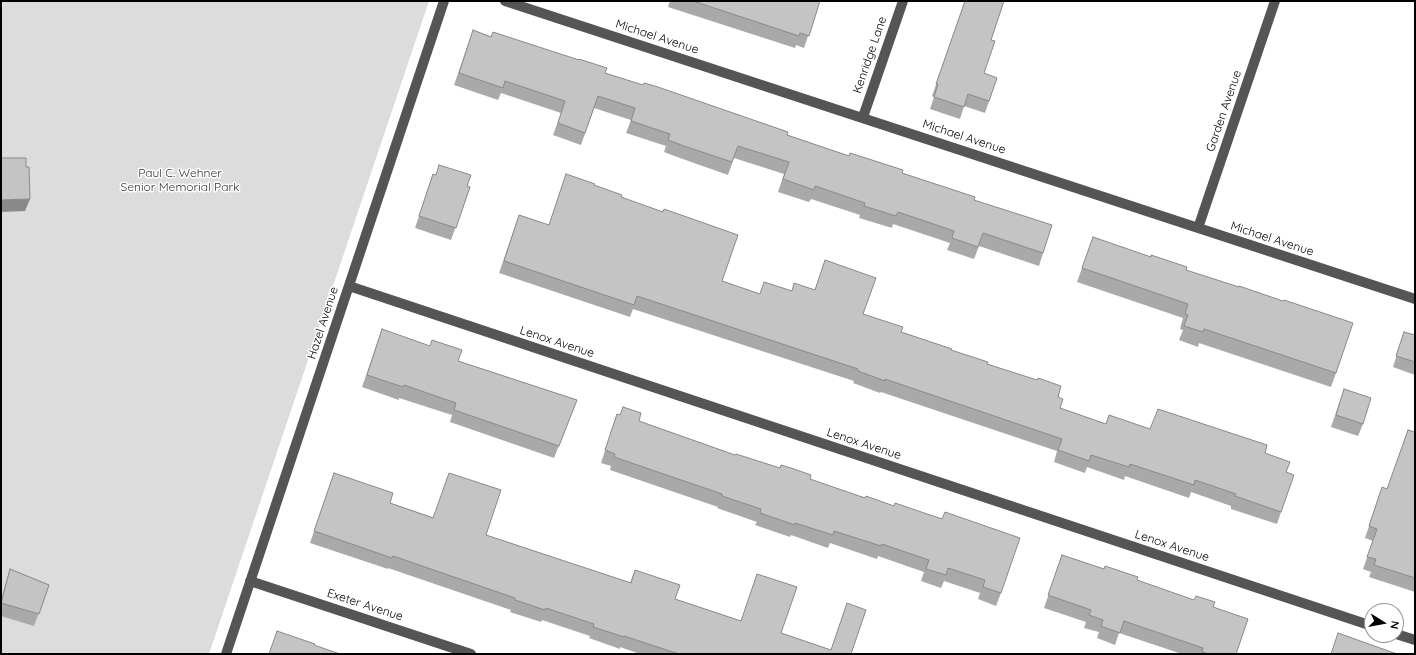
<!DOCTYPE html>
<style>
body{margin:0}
#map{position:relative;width:1416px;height:655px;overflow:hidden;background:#fff;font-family:Quicksand,sans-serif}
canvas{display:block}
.frame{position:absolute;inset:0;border:2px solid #000;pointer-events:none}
.north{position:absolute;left:1364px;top:603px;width:40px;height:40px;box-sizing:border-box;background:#fff;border:1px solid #999;border-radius:50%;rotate:101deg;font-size:11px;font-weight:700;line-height:16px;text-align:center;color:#000}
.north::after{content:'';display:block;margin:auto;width:14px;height:18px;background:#000;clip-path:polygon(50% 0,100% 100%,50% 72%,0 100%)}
</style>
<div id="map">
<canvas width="1416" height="655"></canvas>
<div class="frame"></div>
<div class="north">N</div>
</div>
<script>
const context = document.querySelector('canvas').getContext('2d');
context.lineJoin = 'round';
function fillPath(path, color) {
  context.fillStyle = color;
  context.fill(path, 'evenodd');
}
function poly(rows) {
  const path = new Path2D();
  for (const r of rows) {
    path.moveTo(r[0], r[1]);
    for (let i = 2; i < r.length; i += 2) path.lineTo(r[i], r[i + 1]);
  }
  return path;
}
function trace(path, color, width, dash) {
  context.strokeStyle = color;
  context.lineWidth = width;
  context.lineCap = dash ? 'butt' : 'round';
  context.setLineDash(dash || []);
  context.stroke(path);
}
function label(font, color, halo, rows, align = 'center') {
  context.font = font + ' Quicksand,sans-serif';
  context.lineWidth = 3;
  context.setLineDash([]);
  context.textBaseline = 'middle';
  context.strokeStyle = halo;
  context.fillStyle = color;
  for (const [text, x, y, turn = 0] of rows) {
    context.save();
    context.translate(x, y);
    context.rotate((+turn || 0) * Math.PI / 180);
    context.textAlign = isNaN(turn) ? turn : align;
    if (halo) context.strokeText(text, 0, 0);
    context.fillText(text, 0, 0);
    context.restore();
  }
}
const green = poly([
 [1,1,429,1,209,654,1,654]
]);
const minor = poly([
 [505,1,1415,299],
 [863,117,903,1],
 [1198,228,1275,1],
 [349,286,1372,626],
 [250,581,471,654],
 [1396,634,1415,640],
 [226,654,444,1]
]);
const wall = poly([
 [670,1,820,1,804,48,796,45,795,48,668,7],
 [965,1,991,40,984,73,997,78,985,113,964,106,960,119,930,109,934,97,932,96],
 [473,30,491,37,493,32,605,73,849,156,902,173,974,200,1043,253,1039,266,979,246,974,259,947,250,950,243,893,224,892,228,859,218,860,215,811,199,809,202,778,192,784,174,734,158,728,175,680,158,664,152,666,146,626,133,631,120,594,108,581,145,553,135,561,113,501,93,498,100,454,85],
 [439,165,467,186,470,187,451,240,415,228,433,174,436,175],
 [566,174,594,185,621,197,722,281,759,294,791,291,815,290,825,260,863,314,901,332,987,364,1058,397,1060,408,1106,424,1150,429,1265,453,1286,472,1281,512,1277,524,1231,509,1231,506,1191,492,1189,498,1125,476,1124,480,1087,467,1085,473,1054,462,1057,451,881,392,880,393,853,383,854,381,633,309,630,317,499,273,519,215,549,225],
 [1093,237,1186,270,1336,373,1331,387,1199,343,1198,347,1179,340,1183,330,1180,329,1183,318,1077,282],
 [382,329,458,361,577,400,554,458,450,422,452,415,399,398,399,400,362,387],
 [1404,332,1415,335,1415,375,1393,367],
 [1344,389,1363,424,1358,436,1331,427],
 [617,414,735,455,865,498,894,506,1001,593,996,606,978,599,980,593,944,581,941,588,921,581,924,572,878,556,877,559,830,543,828,548,791,535,790,537,755,525,757,522,717,508,718,507,610,470,611,466,601,463],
 [1415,432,1415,592,1369,577,1371,572,1363,569,1373,541,1365,538,1378,499,1387,489],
 [334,473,390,503,630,583,635,570,675,599,741,621,781,633,831,650,847,603,851,654,640,654,620,647,620,649,589,638,590,636,542,620,541,622,510,612,511,610,388,568,388,569,310,543],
 [1062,555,1213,607,1236,654,1182,654,1119,633,1115,645,1097,638,1099,632,1084,628,1086,622,1044,608],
 [10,569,49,585,34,626,1,616,1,600,6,582]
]);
const shadedWall = poly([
 [30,199,25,211,1,212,1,200]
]);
const building = poly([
 [693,1,820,1,809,36,800,33,799,36,693,1],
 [965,1,1004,1,991,40,995,41,984,73,997,78,989,101,968,94,964,107,934,97,938,84,936,84,965,1],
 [473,30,491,37,493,32,579,60,579,59,607,68,605,73,643,85,644,83,655,86,788,132,787,135,849,156,850,153,903,170,902,173,975,197,974,200,1052,225,1043,253,983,233,978,247,952,238,954,231,898,212,896,216,864,206,865,203,815,186,814,190,783,179,789,162,738,146,732,162,684,146,668,140,670,134,631,121,635,108,598,96,585,133,558,123,565,101,505,81,503,88,459,73,473,30],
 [1,158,26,158,26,167,29,167,30,199,1,200,1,158],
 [439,165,471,175,467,186,470,187,456,228,419,216,433,174,436,175,439,165],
 [566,174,595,184,594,185,622,195,621,197,663,212,664,209,738,235,722,281,760,294,764,282,792,291,794,283,815,290,825,260,876,278,863,314,903,327,901,332,952,349,951,350,988,362,987,364,1037,380,1038,378,1061,386,1058,397,1063,399,1060,408,1106,424,1109,415,1150,429,1158,409,1267,445,1265,453,1290,462,1286,472,1294,475,1281,512,1235,496,1236,494,1195,480,1194,485,1130,464,1129,467,1091,455,1089,461,1058,450,1062,439,885,379,885,381,858,371,858,369,637,296,634,305,504,261,519,215,549,225,566,174],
 [1093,237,1151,257,1151,255,1187,267,1186,270,1239,287,1239,286,1283,301,1284,300,1353,323,1336,373,1204,329,1203,332,1184,326,1188,315,1185,314,1188,304,1082,268,1093,237],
 [382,329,430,346,432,340,462,350,458,361,577,400,559,446,454,410,456,403,404,385,403,387,367,375,382,329],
 [1404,332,1415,335,1415,362,1396,356,1404,332],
 [1344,389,1371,398,1363,424,1336,415,1344,389],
 [623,407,641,413,639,421,735,455,736,454,780,468,781,465,791,468,811,475,810,479,865,498,866,496,894,506,895,503,942,519,945,512,1020,538,1001,593,983,587,985,580,948,568,946,575,926,569,929,560,882,544,881,546,834,531,833,535,795,523,795,525,760,513,761,509,722,496,722,494,614,457,615,454,605,450,617,414,620,415,623,407],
 [1408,430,1415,432,1415,578,1374,565,1376,559,1367,557,1377,529,1369,526,1382,487,1387,489,1408,430],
 [334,473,393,493,390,503,433,518,449,473,501,490,486,535,631,583,635,570,680,585,675,599,741,621,757,574,797,587,781,633,831,650,847,603,866,610,851,654,679,654,624,636,624,637,593,627,594,624,546,608,545,610,515,600,515,598,393,556,392,558,314,531,334,473],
 [1062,555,1104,569,1105,566,1138,577,1137,580,1194,600,1196,596,1215,602,1213,607,1248,619,1236,654,1209,654,1202,652,1203,648,1124,621,1120,633,1101,626,1103,620,1089,615,1091,610,1048,595,1062,555],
 [10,569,49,585,39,614,1,603,10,569],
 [277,631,315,644,314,645,340,654,269,654,277,631],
 [1338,633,1397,654,1331,654,1338,633]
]);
const streetNames = [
 ["Michael Avenue",657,37,18],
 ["Kenridge Lane",870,55,-71],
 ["Garden Avenue",1224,111,-71],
 ["Michael Avenue",964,137,18],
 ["Michael Avenue",1272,239,18],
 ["Hazel Avenue",323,323,-72],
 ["Lenox Avenue",557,342,18],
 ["Lenox Avenue",864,444,18],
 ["Lenox Avenue",1172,546,18],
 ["Exeter Avenue",365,605,18]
];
const parkNames = [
 ["Paul C. Wehner",180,173],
 ["Senior Memorial Park",180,187]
];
fillPath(green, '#dcdcdc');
trace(minor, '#555', 10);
fillPath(wall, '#a9a9a9');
fillPath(shadedWall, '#898989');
fillPath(building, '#c4c4c4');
trace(building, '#898989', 1);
label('12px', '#000', '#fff', streetNames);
label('12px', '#333', '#fff', parkNames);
</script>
